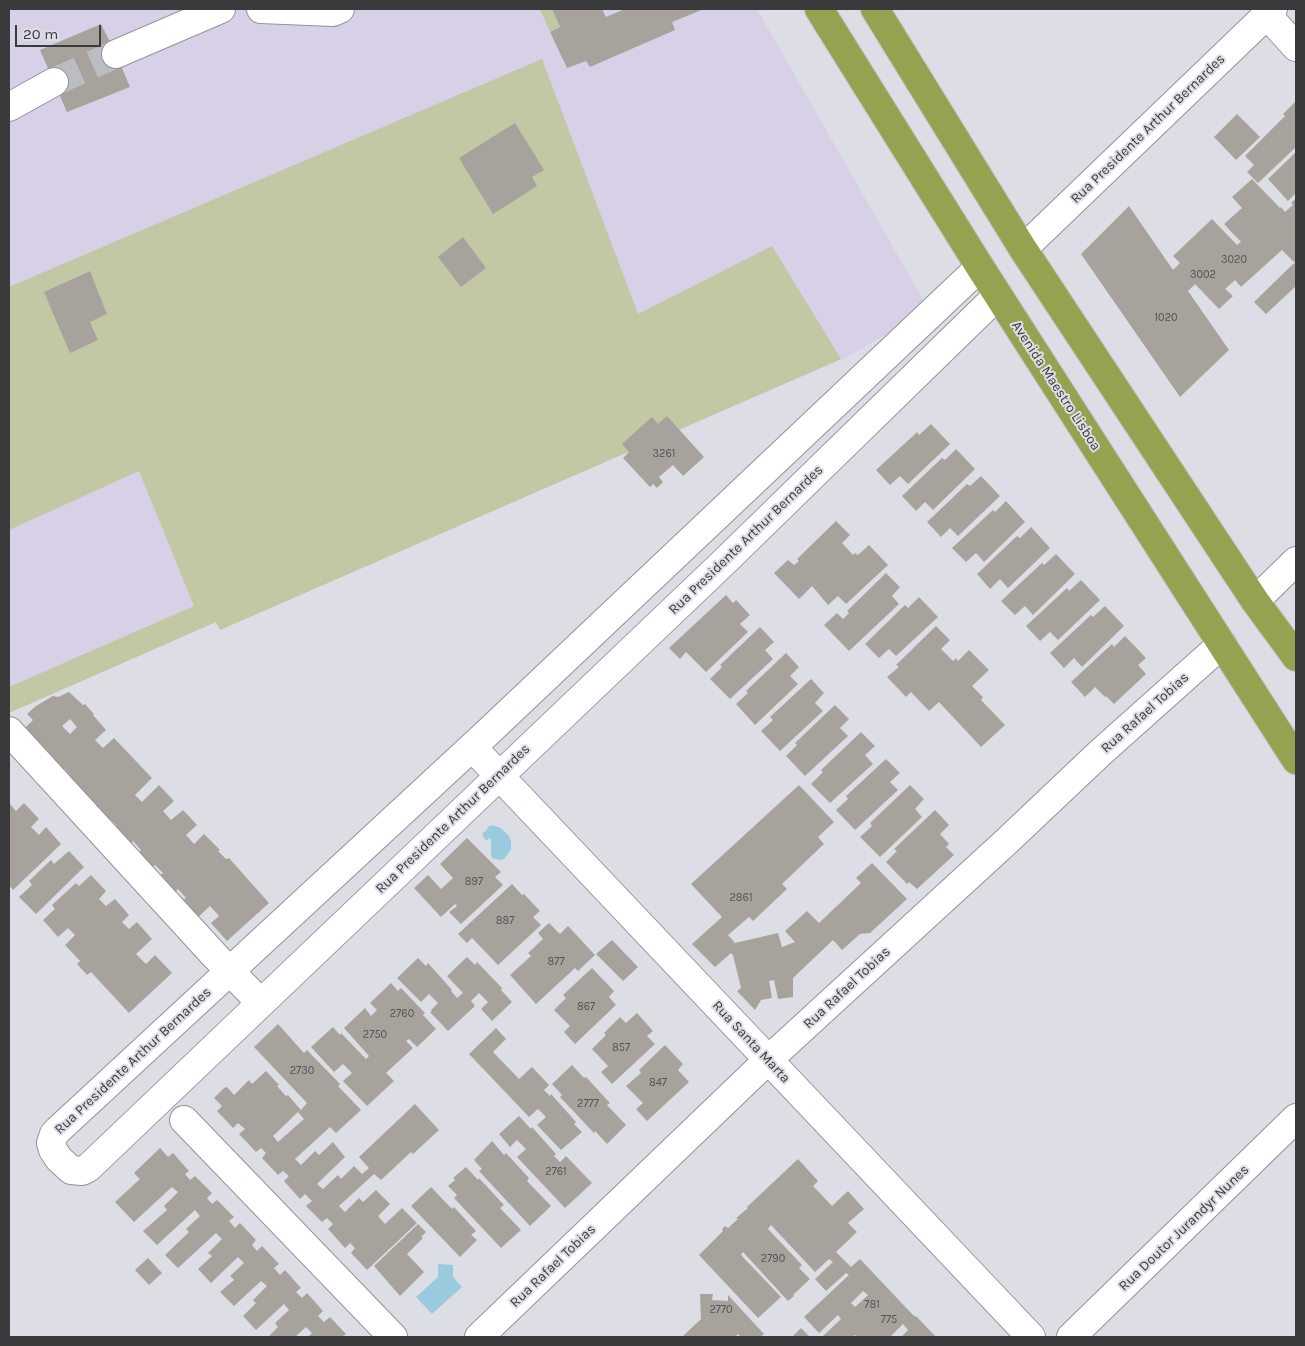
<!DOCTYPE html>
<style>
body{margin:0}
#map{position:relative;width:1305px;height:1346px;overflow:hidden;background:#dddee5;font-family:Karla,sans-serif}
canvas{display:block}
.frame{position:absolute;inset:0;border:10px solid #3a3a3d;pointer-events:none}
.scale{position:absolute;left:15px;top:25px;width:86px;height:22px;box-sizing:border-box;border:2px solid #3a3a3d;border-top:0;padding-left:6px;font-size:15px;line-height:18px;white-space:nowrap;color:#3a3a3d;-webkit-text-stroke:4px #dddee5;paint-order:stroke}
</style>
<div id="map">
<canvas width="1305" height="1346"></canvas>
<div class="frame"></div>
<div class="scale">20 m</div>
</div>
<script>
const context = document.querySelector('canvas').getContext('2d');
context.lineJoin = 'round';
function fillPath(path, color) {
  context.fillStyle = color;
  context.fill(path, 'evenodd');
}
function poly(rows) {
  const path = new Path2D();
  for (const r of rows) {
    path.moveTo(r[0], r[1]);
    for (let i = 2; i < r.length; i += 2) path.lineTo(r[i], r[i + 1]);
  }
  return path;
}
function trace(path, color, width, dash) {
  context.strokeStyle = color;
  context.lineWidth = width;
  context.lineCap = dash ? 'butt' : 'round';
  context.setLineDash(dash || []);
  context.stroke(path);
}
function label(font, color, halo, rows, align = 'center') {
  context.font = font + ' Karla,sans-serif';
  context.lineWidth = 4;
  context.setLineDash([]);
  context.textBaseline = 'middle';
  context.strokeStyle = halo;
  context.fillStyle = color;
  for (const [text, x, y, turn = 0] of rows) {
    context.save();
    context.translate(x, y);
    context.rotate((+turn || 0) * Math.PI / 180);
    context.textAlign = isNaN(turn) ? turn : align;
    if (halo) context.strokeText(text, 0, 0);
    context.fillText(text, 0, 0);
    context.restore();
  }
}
const industrial = poly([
 [9,9,757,9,929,310,847,357,220,630,216,622,9,713]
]);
const green = poly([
 [540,9,552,9,560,27,550,32],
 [542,59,638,314,772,246,841,359,220,630,216,622,9,713,9,687,194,606,139,471,9,530,9,287],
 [90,271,107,314,90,322,98,340,45,292]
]);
const water = poly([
 [492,825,501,828,509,836,511,841,511,850,504,859,499,860,492,858,491,854,491,840,490,838,486,841,482,834,486,831,488,827],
 [438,1264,453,1265,453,1277,462,1287,432,1314,416,1297,438,1277]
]);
const building = poly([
 [552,9,602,9,606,17,625,9,704,9,672,22,675,30,590,67,586,61,567,68,550,32,560,27],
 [101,24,116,54,130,87,67,112,40,50],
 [1296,101,1296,147,1258,183,1247,172,1254,165,1245,156,1285,116,1283,114],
 [1237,114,1260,137,1236,160,1214,137],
 [515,123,544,170,532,177,537,186,493,214,459,158],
 [1296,152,1296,193,1288,201,1268,179],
 [1252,179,1280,208,1281,207,1285,212,1293,205,1291,203,1296,198,1296,260,1294,262,1282,250,1241,287,1235,280,1234,281,1225,289,1233,296,1219,309,1195,284,1188,291,1229,350,1180,397,1081,254,1129,206,1173,270,1180,263,1173,256,1212,219,1237,245,1241,242,1224,224,1242,208,1232,197],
 [463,237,486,268,461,287,438,257],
 [1294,263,1296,265,1296,286,1266,314,1254,302],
 [90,271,107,314,90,322,98,340,70,353,44,292],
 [667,416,704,457,683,476,673,465,659,477,663,482,657,488,653,484,650,487,623,458,629,452,622,444,652,417,658,424],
 [931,424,950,444,908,484,900,476,890,485,876,470,915,434,917,432,919,435],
 [956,449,975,469,933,510,925,502,916,511,902,496,942,458,945,460],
 [981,476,1000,496,958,536,950,528,941,537,927,522,965,486,967,484,970,486],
 [1006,501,1025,522,984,562,976,553,966,562,952,548,993,510,995,512],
 [836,521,850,535,842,543,853,555,855,553,858,555,869,545,888,565,846,604,838,596,828,605,812,586,799,599,774,573,788,560,794,565,799,561,797,559],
 [1031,527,1050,548,1008,588,1000,579,990,589,977,574,1017,536,1020,538],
 [1056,554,1075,574,1033,615,1025,606,1015,615,1001,601,1042,563,1044,565],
 [886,573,900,587,892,596,899,604,849,651,824,625,837,613,843,619,849,613,847,611],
 [1081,580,1100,600,1058,640,1050,632,1040,641,1026,626,1067,588,1069,591],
 [726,595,733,603,736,600,750,615,740,624,748,632,706,672,686,652,680,659,669,648],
 [919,597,938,617,896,656,889,649,879,658,865,644,905,605,908,608],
 [1105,606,1124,626,1082,667,1074,658,1064,668,1050,653,1091,615,1093,617],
 [936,626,950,640,941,649,953,661,956,658,958,661,969,650,989,670,972,686,983,697,981,700,1005,725,981,747,939,702,929,711,911,692,906,697,887,677,899,667,896,665],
 [760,627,774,642,765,650,773,659,730,699,710,679,722,667,720,665],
 [1125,636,1146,658,1138,665,1146,674,1114,704,1106,696,1105,697,1095,687,1085,697,1071,682,1112,644,1114,647],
 [786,653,799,667,790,676,798,684,755,725,736,704,748,693,746,691],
 [811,679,824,693,815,703,823,711,780,751,761,731,773,720,770,717],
 [69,692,83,705,85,704,94,714,93,715,106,730,95,740,103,748,114,738,152,778,135,795,142,802,159,785,174,801,163,811,171,820,183,810,197,825,186,835,194,844,204,834,220,850,218,851,226,859,229,858,269,903,227,941,211,923,219,916,210,906,195,920,179,903,186,898,178,889,172,896,156,880,163,873,155,865,148,871,134,857,141,850,133,841,126,848,112,831,117,826,110,819,103,824,89,808,94,803,86,794,81,800,66,784,72,778,65,769,58,776,43,760,50,754,25,728,33,720,27,714,36,706,53,696,58,697],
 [70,719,77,727,70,734,62,726],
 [835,705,849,719,840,728,848,736,805,776,786,756,797,745,795,743],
 [861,732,875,746,865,755,873,764,830,803,811,784,823,772,821,770],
 [886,759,900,773,890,782,898,790,855,830,836,810,848,799,846,796],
 [799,785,834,822,818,837,824,844,782,884,787,889,753,921,749,917,728,935,735,943,778,933,782,947,795,942,785,931,807,911,819,923,861,883,856,878,872,863,907,899,870,933,860,934,842,950,833,940,793,978,793,997,778,999,774,980,769,981,772,998,761,1000,755,1010,737,991,741,988,733,955,731,953,715,967,692,944,722,917,691,884],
 [910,785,924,799,915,809,922,817,880,857,860,837,872,826,870,823],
 [9,803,16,811,24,803,39,819,31,827,39,835,46,827,61,844,13,890,9,885],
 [935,810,949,825,940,834,949,844,946,847,954,855,917,889,909,882,907,884,886,862,897,851,894,849],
 [467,838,501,872,495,877,503,885,461,924,449,912,457,906,455,904,441,917,414,888,428,875,441,889,453,878,440,864],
 [69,851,84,867,36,914,19,897,32,885,29,881,51,860,54,864],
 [91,875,106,891,99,899,106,906,115,899,129,915,122,922,129,929,137,922,152,939,136,954,146,964,155,955,172,973,129,1013,91,972,87,975,77,964,80,961,65,945,75,935,68,928,58,937,43,920,55,909,52,905,76,883,79,886],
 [512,884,522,895,524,894,540,911,533,917,541,925,498,965,472,938,467,943,458,934],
 [549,923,560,934,568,926,595,955,578,971,575,968,536,1004,510,975,531,956,528,953,543,939,538,933],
 [612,940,638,967,623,981,596,954],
 [467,957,475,965,477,962,502,988,501,990,512,1002,492,1021,481,1009,488,1002,479,993,471,1001,475,1006,448,1031,430,1012,432,1011,431,1010,438,1003,429,994,421,1002,397,978,418,958,426,966,428,963,452,990,451,991,457,998,463,993,447,976],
 [592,968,614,991,609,997,616,1005,575,1044,564,1032,570,1026,554,1010,566,998,563,995],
 [391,983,398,991,401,988,425,1013,423,1015,436,1029,417,1047,409,1039,406,1041,413,1048,386,1073,394,1081,367,1106,343,1081,352,1073,343,1064,334,1072,311,1047,333,1027,340,1035,341,1033,366,1059,369,1056,344,1028,365,1008,371,1016,377,1010,370,1003],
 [637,1013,653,1031,647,1036,655,1044,612,1084,601,1072,608,1066,592,1049,606,1035,604,1033,620,1017,626,1023],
 [278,1024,304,1053,307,1050,340,1084,338,1086,361,1110,336,1133,330,1127,295,1159,301,1165,315,1151,319,1155,333,1142,345,1157,317,1184,323,1189,338,1175,341,1179,354,1166,362,1174,369,1168,359,1157,415,1104,439,1130,413,1154,411,1152,381,1180,374,1174,339,1206,345,1212,359,1198,363,1202,376,1190,390,1204,378,1216,385,1224,402,1208,417,1223,367,1270,351,1253,355,1248,350,1243,345,1248,328,1229,333,1224,327,1218,322,1222,306,1206,312,1201,305,1194,300,1199,284,1181,289,1176,283,1171,278,1175,262,1158,266,1153,261,1148,256,1152,239,1134,245,1129,238,1123,233,1128,217,1111,222,1106,214,1098,224,1088,227,1087,234,1095,249,1080,252,1084,266,1071,279,1085,277,1086,286,1096,288,1095,301,1110,307,1103,254,1047],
 [298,1112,304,1119,278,1142,273,1136],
 [496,1028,506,1039,493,1052,519,1079,532,1067,549,1085,544,1090,550,1096,551,1094,576,1122,574,1124,582,1132,561,1150,537,1125,546,1117,538,1109,529,1117,469,1054],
 [665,1045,683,1064,678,1070,689,1082,647,1121,636,1109,643,1103,626,1086,641,1073,639,1070],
 [572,1065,584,1078,586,1077,610,1103,607,1105,626,1125,607,1144,595,1131,594,1133,560,1097,562,1095,552,1084],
 [519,1116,531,1129,532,1127,556,1154,554,1156,560,1162,566,1156,592,1183,565,1208,517,1157,526,1149,517,1140,510,1147,499,1134],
 [492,1141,504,1155,506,1153,529,1178,527,1181,551,1206,530,1226,479,1171,482,1169,474,1160],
 [160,1148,168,1157,173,1153,189,1171,185,1174,190,1180,195,1176,212,1193,207,1198,212,1204,217,1200,234,1217,229,1221,235,1228,240,1223,256,1240,252,1245,257,1251,262,1246,279,1264,274,1268,280,1275,285,1270,301,1288,296,1292,302,1298,307,1293,323,1311,318,1316,324,1322,330,1317,346,1334,342,1337,308,1337,312,1333,306,1327,295,1337,268,1337,278,1327,275,1323,289,1310,284,1304,256,1330,243,1316,256,1303,253,1300,267,1286,261,1281,234,1306,220,1292,234,1280,230,1276,244,1263,238,1257,211,1283,198,1269,212,1256,208,1253,222,1239,216,1233,178,1268,165,1255,189,1232,186,1229,200,1216,195,1210,157,1245,143,1231,167,1210,164,1206,178,1192,172,1187,134,1222,115,1202,140,1179,134,1173],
 [798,1159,818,1181,813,1186,832,1206,848,1191,864,1209,848,1223,857,1232,836,1252,851,1267,860,1259,913,1315,917,1317,936,1337,901,1337,908,1330,903,1324,890,1337,857,1337,855,1335,852,1337,822,1337,841,1319,838,1315,819,1333,804,1317,849,1275,846,1273,826,1291,815,1279,833,1262,829,1259,815,1272,771,1225,768,1229,802,1265,799,1268,810,1279,793,1295,794,1296,788,1301,743,1252,741,1255,781,1297,758,1318,699,1255,723,1231,722,1229,725,1226,728,1228,738,1219,736,1218,748,1208,747,1207],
 [863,1291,868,1295,855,1307,851,1303],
 [466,1167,478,1180,479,1178,504,1205,500,1208,521,1230,501,1248,454,1198,457,1195,448,1186,455,1180,453,1178],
 [431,1187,452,1209,454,1207,476,1231,471,1235,477,1240,460,1257,411,1206],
 [418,1224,426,1232,421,1237,423,1238,407,1254,424,1272,400,1296,374,1266],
 [148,1258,162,1273,149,1285,135,1270],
 [700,1294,713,1294,712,1300,728,1301,728,1295,764,1334,760,1337,741,1337,738,1334,735,1337,682,1337,701,1319],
 [801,1328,810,1337,792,1337]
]);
const minorTunnel = poly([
 [54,82,116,54]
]);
const minor = poly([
 [261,9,333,12,340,9],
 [1267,15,1296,47],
 [116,54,221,9],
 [9,107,54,82],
 [1023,249,1273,9],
 [980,267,485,735,58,1130,54,1134,51,1143,53,1150,59,1159,71,1170,82,1171,88,1168,723,563,998,295],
 [1255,601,1296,561],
 [9,731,216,957,260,1002],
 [472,747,1031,1337],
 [184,1120,393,1337],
 [479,1337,768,1060,1007,841,1100,753,1222,644],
 [1071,1337,1296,1118]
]);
const highway = poly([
 [819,9,980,267,1296,760],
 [875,9,1023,249,1255,601,1296,657]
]);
const numberNames = [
 ["3020",1234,260],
 ["3002",1203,275],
 ["1020",1166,318],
 ["3261",664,454],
 ["897",474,882],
 ["2861",741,898],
 ["887",505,921],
 ["877",556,962],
 ["867",586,1007],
 ["2760",402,1014],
 ["2750",375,1035],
 ["857",621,1048],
 ["2730",302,1071],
 ["847",658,1083],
 ["2777",588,1104],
 ["2761",556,1172],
 ["2790",773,1259],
 ["781",872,1305],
 ["2770",721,1310],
 ["775",889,1320]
];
const streetNames = [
 ["Rua Presidente Arthur Bernardes",1148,129,-44],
 ["Avenida Maestro Lisboa",1056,386,57],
 ["Rua Presidente Arthur Bernardes",746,540,-44],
 ["Rua Rafael Tobias",1145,713,-42],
 ["Rua Presidente Arthur Bernardes",453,819,-44],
 ["Rua Rafael Tobias",847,988,-43],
 ["Rua Santa Marta",751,1042,47],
 ["Rua Presidente Arthur Bernardes",133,1061,-43],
 ["Rua Doutor Jurandyr Nunes",1184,1228,-44],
 ["Rua Rafael Tobias",553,1266,-44]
];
fillPath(industrial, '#d7d0e6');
fillPath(green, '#c2c7a4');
fillPath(water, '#99cadd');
fillPath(building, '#a7a29c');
trace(minorTunnel, '#bcbdc3', 28, [28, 14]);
trace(minor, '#929399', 30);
trace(highway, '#bcbcbd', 30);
trace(minor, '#fff', 28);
trace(highway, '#93a350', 28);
label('11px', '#555455', null, numberNames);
label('14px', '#3a3a3d', '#dddee5', streetNames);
</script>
